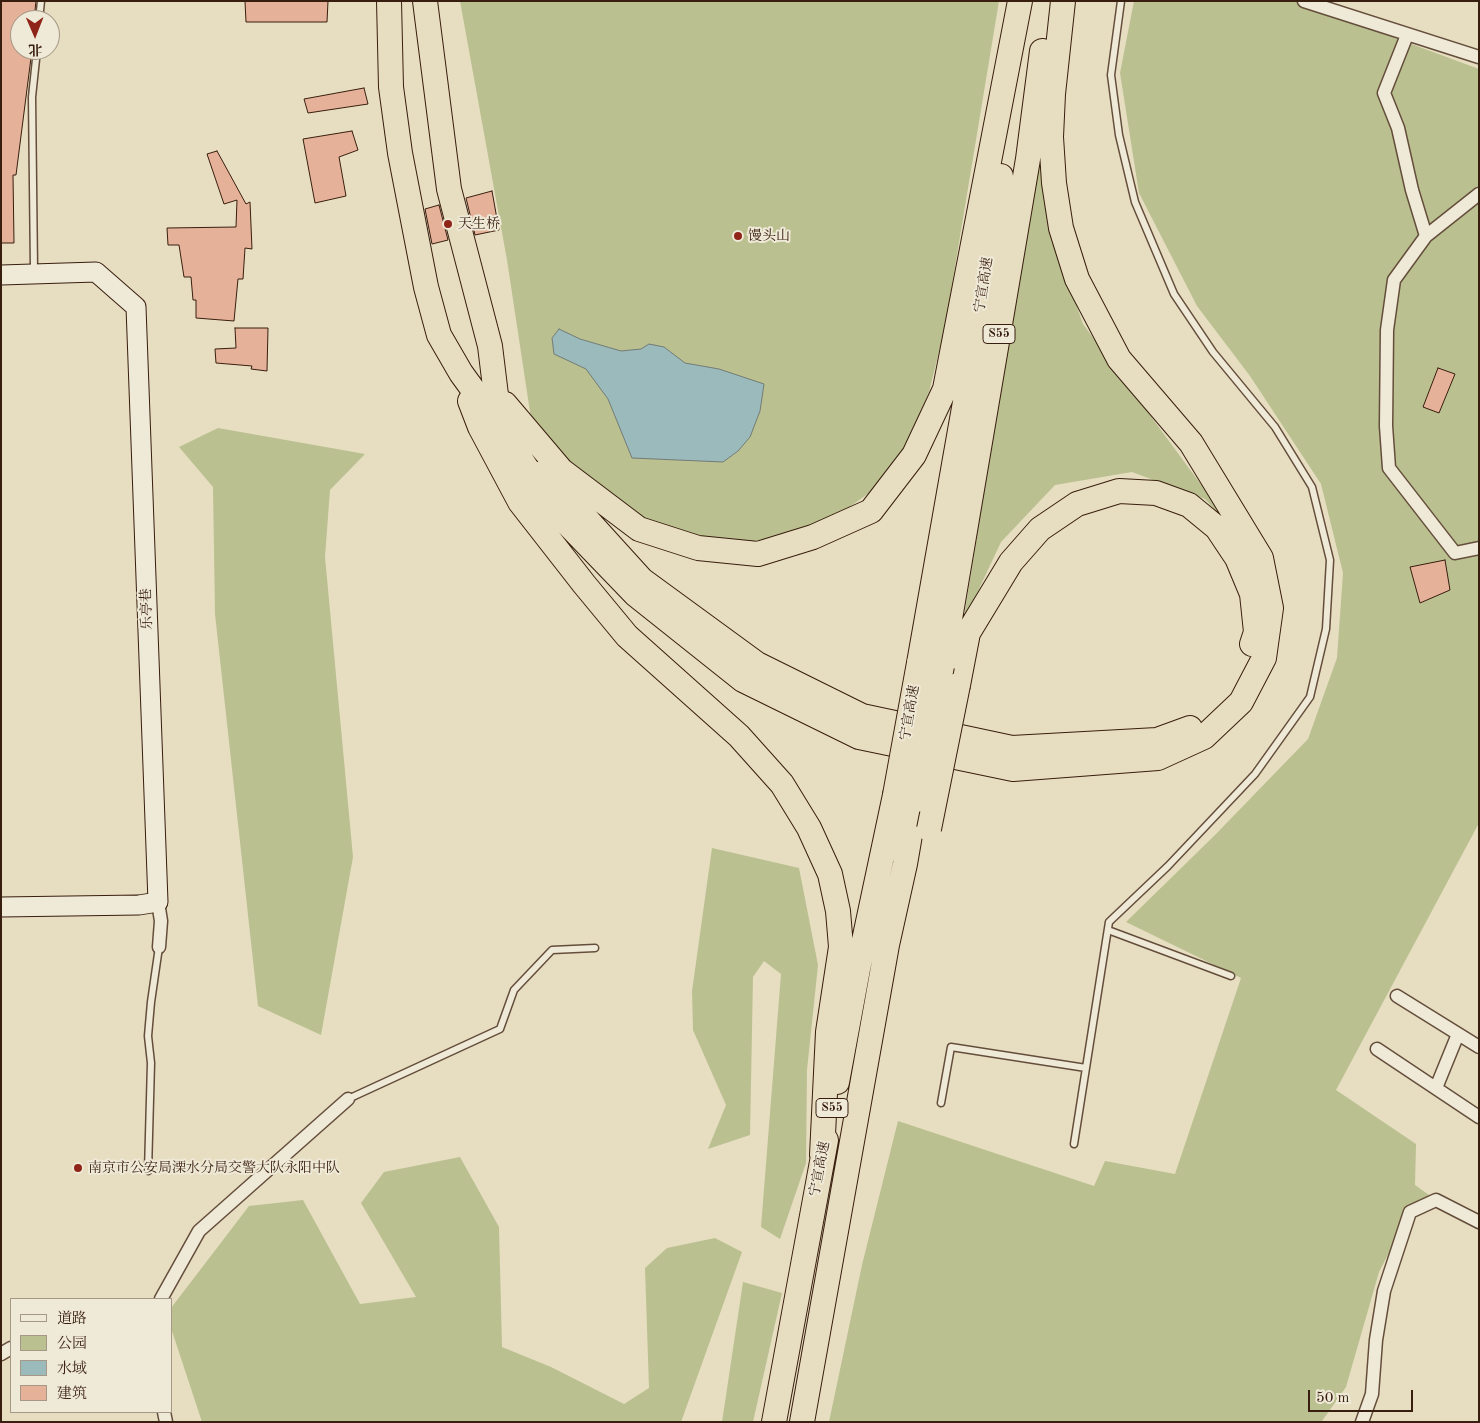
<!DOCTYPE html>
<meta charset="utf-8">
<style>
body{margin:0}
#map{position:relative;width:1480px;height:1423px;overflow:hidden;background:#e7ddc1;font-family:"Old Standard TT","Noto Serif SC",serif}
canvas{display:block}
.frame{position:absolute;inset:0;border:2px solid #381e0e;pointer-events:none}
.legend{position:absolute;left:10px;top:1298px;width:162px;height:115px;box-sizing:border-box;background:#efe9d7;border:1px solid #a69887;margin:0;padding:6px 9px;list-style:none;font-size:15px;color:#381e0e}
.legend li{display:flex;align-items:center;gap:10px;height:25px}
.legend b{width:25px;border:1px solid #a69887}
.north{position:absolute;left:10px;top:10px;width:50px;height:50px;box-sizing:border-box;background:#efe9d7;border:1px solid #a69887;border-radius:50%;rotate:179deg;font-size:14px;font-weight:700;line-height:20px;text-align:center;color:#381e0e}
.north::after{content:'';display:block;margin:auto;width:18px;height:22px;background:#8f2418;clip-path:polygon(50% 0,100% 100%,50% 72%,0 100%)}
.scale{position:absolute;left:1308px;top:1390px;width:105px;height:22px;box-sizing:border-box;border:2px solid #381e0e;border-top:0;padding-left:6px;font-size:15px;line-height:18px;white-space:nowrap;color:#381e0e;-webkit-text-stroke:4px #efe9d7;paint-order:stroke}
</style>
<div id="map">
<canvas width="1480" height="1423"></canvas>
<div class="frame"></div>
<ul class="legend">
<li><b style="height:6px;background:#efe9d7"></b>道路</li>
<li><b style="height:14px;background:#bac090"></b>公园</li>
<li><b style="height:14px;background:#9ababc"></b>水域</li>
<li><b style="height:14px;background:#e5b198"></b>建筑</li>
</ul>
<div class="north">北</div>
<div class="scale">50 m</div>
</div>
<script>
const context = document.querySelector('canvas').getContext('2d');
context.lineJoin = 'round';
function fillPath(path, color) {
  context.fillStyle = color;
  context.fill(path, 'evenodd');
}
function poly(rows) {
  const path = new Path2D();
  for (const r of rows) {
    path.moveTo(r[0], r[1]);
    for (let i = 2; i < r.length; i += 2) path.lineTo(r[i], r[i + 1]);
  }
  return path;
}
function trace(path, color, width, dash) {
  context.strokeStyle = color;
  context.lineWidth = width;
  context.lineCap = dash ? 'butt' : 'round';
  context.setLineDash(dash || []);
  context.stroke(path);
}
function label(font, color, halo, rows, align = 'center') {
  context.font = font + ' "Old Standard TT","Noto Serif SC",serif';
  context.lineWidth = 4;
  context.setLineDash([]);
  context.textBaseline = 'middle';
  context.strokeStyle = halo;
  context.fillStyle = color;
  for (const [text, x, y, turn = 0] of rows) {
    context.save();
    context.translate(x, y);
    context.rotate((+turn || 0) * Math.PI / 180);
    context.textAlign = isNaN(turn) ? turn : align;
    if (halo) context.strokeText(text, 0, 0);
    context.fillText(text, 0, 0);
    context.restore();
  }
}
const green = poly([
 [460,1,999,1,945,327,929,392,906,446,886,481,845,510,804,531,749,542,697,538,632,514,580,475,532,425,507,260],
 [1134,1,1295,1,1479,69,1479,823,1336,1090,1416,1144,1415,1185,1436,1200,1410,1212,1379,1272,1346,1387,1322,1421,829,1422,862,1265,898,1121,1094,1186,1105,1161,1175,1174,1241,978,1126,922,1215,835,1308,739,1337,658,1343,573,1321,484,1250,376,1197,306,1139,193,1120,73],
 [1038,152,1054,242,1083,324,1238,535,1205,499,1132,472,1055,485,1001,542,963,623],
 [218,428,365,454,330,490,325,557,353,857,321,1035,258,1006,215,614,213,487,179,447],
 [712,848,799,868,818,965,807,1070,806,1163,780,1239,761,1227,781,974,764,961,753,977,750,1135,708,1149,726,1105,693,1030,692,991],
 [460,1157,499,1227,502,1347,551,1367,624,1404,649,1388,645,1268,667,1248,715,1238,742,1252,681,1422,202,1422,171,1328,171,1308,249,1206,303,1200,360,1304,416,1297,361,1203,384,1172],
 [743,1282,782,1293,753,1422,722,1422]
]);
const water = poly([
 [559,329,580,339,621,351,641,349,649,344,664,347,685,363,719,369,764,384,760,411,750,437,738,451,723,462,632,458,608,399,586,369,554,354,552,338,559,329]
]);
const building = poly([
 [1,1,36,1,34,20,20,20,20,50,32,50,16,175,13,175,14,243,1,243,1,1],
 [245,1,328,1,327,22,246,22,245,1],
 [364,88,368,104,308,113,304,99,364,88],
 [352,131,358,150,339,157,346,196,315,203,303,139,352,131],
 [217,151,246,204,250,202,252,249,245,248,243,279,238,279,234,321,196,318,196,300,193,300,191,277,184,277,179,245,168,245,167,228,236,227,237,200,224,204,207,154,217,151],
 [492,191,499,230,475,235,466,198,492,191],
 [439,205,448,240,432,244,425,209,439,205],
 [235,328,268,328,267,371,251,369,252,366,216,363,215,349,236,348,235,328],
 [1438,368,1455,374,1439,413,1423,407,1438,368],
 [1445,560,1450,590,1420,603,1410,567,1445,560]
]);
const lane = poly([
 [39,20,41,1],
 [34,271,32,97,37,50],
 [1108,930,1231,976],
 [348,1099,500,1029,514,990,552,950,595,948],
 [941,1103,951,1047,1086,1068],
 [1074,1144,1109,922,1168,866,1255,774,1310,697,1326,629,1330,560,1312,487,1275,427,1213,352,1174,294,1135,202,1119,135,1111,75,1121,1],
 [148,1171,151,1063,148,1036,151,1002,159,947]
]);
const street = poly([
 [1304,1,1479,57],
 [1407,35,1384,93,1398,128,1412,190,1426,236],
 [1479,194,1426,236,1394,280,1387,330,1386,426,1389,468,1455,553,1479,548],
 [158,902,161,921,159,947],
 [1397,996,1479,1047],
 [1377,1049,1479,1117],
 [1436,1088,1458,1034],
 [161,1299,199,1231,348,1099],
 [1,1354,11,1348],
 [164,1412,166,1422],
 [1362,1422,1372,1394,1376,1340,1384,1291,1410,1212,1436,1200,1479,1222]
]);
const secondary = poly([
 [1,275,96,272,136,307,158,902,139,905,1,907]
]);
const highway = poly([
 [389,1,391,87,400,153,426,287,439,335,461,373,490,413,555,511,635,594,743,680,859,737,1013,769,1158,758,1204,737,1241,702,1264,658,1271,608,1261,558,1191,443,1119,359,1077,279,1061,228,1054,183,1051,137,1053,94,1063,1],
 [425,1,449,189,490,346,496,395,510,422],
 [470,401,480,427,520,502,584,584,627,636,739,736,782,784,809,828,830,874,838,911,841,947,828,1032,822,1155],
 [505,404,561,470,639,529,698,548,758,554,813,537,871,511,914,455,945,389,1020,1],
 [544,472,642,580,757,664,862,716,1012,748,1157,740,1190,728],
 [919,663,974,351,1001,176],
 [942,666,1028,159,1042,51],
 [958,685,968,633,1011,562,1040,529,1077,504,1119,491,1156,493,1189,505,1217,528,1237,558,1252,594,1256,632,1252,644],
 [837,1082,858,969,895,795],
 [774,1422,826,1140],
 [802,1422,887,945,905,864,916,800]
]);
const highwayBridge = poly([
 [895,795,919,663],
 [916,800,942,666],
 [929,829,958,685]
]);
const markers = [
 [448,224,5,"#8f2418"],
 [738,236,5,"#8f2418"],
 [78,1168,5,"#8f2418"]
];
const shields = [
 [999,334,32],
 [832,1108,32]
];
const shieldNames = [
 ["S55",999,334],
 ["S55",832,1108]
];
const poiNames = [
 ["天生桥",458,224],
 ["馒头山",748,236],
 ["南京市公安局溧水分局交警大队永阳中队",88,1168]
];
const streetNames = [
 ["宁宣高速",984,285,-81],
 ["乐亭巷",147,609,-92],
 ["宁宣高速",910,713,-80],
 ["宁宣高速",820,1169,-79]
];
fillPath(green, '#bac090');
fillPath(water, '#9ababc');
trace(water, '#737c76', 1);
fillPath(building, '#e5b198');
trace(building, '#381e0e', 1);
trace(lane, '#644e3b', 9);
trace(street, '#644e3b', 15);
trace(secondary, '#381e0e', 21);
trace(highway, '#381e0e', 26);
trace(lane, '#efe9d7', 6);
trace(street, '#efe9d7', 12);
trace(secondary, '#efe9d7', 19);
trace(highway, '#e7ddc1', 24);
trace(highwayBridge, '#381e0e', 26, []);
trace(highwayBridge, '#e7ddc1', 24);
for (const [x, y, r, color] of markers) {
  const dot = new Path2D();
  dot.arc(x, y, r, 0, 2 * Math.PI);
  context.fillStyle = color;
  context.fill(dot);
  trace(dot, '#efe9d7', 2);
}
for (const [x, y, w] of shields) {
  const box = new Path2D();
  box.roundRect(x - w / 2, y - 9.5, w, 19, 4);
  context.fillStyle = '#efe9d7';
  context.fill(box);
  trace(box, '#381e0e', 1);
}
label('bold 12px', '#381e0e', null, shieldNames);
label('14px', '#381e0e', '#efe9d7', poiNames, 'left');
label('14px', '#381e0e', '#efe9d7', streetNames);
</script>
